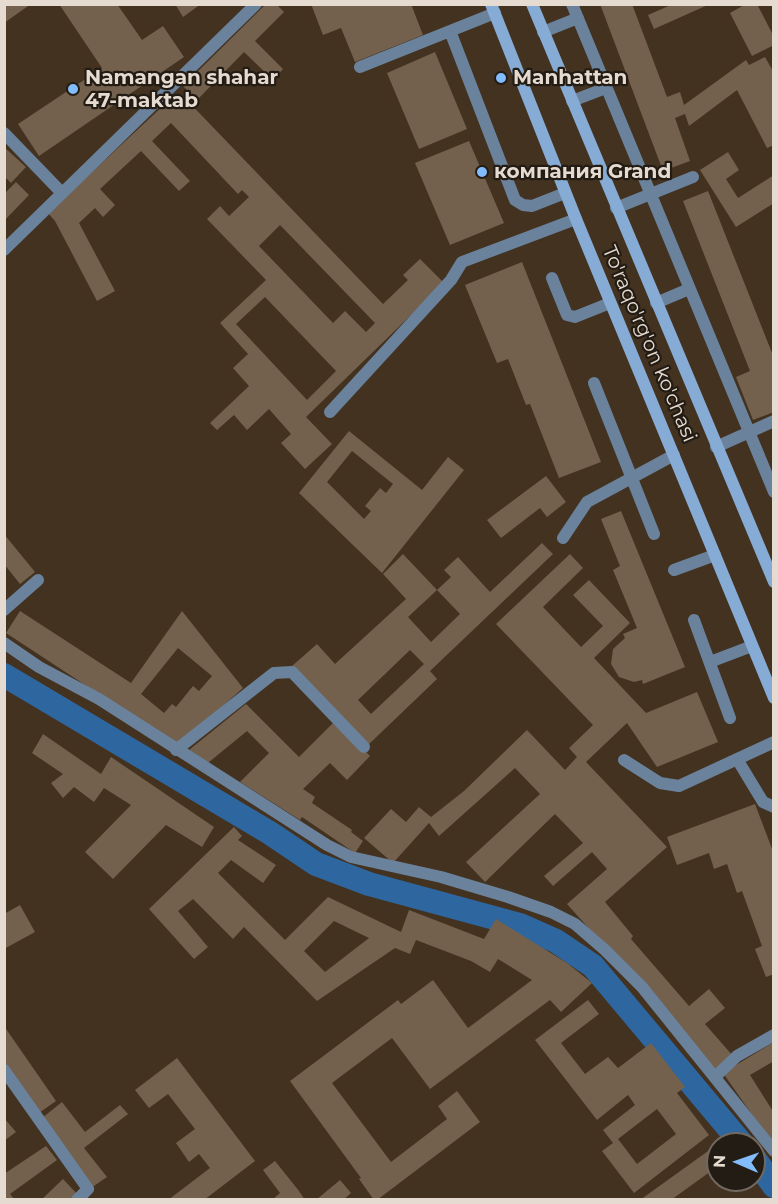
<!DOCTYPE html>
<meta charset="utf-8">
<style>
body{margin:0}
#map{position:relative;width:778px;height:1204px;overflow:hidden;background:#433220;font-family:Montserrat,sans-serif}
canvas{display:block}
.frame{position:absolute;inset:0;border:6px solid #e6dbd0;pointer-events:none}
.north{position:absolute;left:706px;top:1132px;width:60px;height:60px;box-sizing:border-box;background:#231c14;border:2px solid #71685f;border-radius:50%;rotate:272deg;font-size:16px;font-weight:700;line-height:24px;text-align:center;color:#e6dbd0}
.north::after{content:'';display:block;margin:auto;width:21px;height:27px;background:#82bcfa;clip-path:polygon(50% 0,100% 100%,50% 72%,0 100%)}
</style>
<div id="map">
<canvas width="778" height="1204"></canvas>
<div class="frame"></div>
<div class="north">N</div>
</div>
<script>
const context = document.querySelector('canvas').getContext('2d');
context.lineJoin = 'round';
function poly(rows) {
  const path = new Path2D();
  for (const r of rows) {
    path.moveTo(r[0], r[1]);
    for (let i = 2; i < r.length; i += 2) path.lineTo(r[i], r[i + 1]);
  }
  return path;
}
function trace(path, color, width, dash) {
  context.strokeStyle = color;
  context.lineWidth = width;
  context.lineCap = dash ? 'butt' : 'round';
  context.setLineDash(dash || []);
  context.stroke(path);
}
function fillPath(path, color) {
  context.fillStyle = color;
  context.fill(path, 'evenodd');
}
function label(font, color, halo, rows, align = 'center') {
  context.font = font + ' Montserrat,sans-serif';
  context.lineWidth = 4.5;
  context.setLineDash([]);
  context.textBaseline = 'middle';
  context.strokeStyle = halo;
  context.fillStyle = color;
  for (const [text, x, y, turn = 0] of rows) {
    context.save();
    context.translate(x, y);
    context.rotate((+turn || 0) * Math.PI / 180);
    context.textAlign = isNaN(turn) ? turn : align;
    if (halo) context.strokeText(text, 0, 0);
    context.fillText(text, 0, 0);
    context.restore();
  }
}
const canal = poly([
 [4,675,270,833,316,864,369,884,520,925,556,941,593,966,742,1144],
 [754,1158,774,1186]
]);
const building = poly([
 [4,4,31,4,4,23],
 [59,4,117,4,142,40,163,26,184,57,39,156,18,124,102,68],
 [175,4,201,4,183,17],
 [266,4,276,4,284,12,255,41,283,69,273,80,244,52,197,100,183,86],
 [311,4,411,4,423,35,355,62,341,28,323,35],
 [600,4,632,4,667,97,680,92,684,105,746,60,749,65,765,57,774,73,774,145,767,148,737,90,689,126,685,114,675,118,690,161,663,171],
 [673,4,710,4,654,29,648,15],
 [746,4,757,4,774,37,774,45,752,56,730,13],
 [435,52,467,129,419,149,387,73],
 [182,95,383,304,408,280,403,275,420,259,444,283,306,417,332,444,305,469,281,443,291,434,269,409,247,430,234,415,217,430,210,423,249,386,233,368,248,354,220,323,266,280,207,219,220,206,229,216,249,197,242,190,238,194,171,123,152,141,190,181,179,191,141,151,100,189,115,205,103,217,95,208,79,223,115,291,97,301,55,221,48,213,164,105,168,109],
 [280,225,375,323,366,332,345,311,333,323,259,246],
 [265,297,336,371,307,400,236,324],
 [469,141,504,223,450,245,415,163],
 [4,147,26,167,11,183,4,176],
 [728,152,739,170,726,179,738,198,774,175,774,203,736,227,700,170],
 [16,182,29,195,4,221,4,194],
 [708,191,772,353,774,351,774,412,753,420,736,377,750,371,683,201],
 [522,262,601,462,559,478,530,404,526,405,508,359,497,363,465,285],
 [349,431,422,490,448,457,464,470,382,573,299,493],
 [352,451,393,484,386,493,380,488,365,506,371,511,364,519,327,482],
 [546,476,566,502,547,517,540,508,501,538,487,520],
 [621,511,685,667,643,684,642,680,634,682,619,677,611,664,613,649,625,638,623,634,637,628,613,570,620,566,601,519],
 [4,534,35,572,20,584,4,564],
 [542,543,553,554,430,671,437,679,367,746,292,666,317,644,335,664,406,599,383,574,403,554,437,590,408,617,431,642,460,614,437,590,451,577,444,570,458,557,490,592],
 [410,650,424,664,371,714,358,700],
 [570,554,583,568,543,607,581,647,603,626,573,595,589,580,630,623,594,658,646,713,697,692,718,742,657,767,627,723,586,762,667,847,605,902,633,936,631,939,689,1006,709,989,725,1008,705,1024,733,1056,717,1071,567,904,607,869,592,852,553,886,544,876,583,843,555,814,485,882,466,862,540,794,515,768,439,836,429,823,393,863,364,838,391,809,406,822,419,807,431,817,464,791,527,730,565,770,577,757,569,748,593,725,496,624],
 [20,611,131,683,182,611,243,688,178,746,6,633],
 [178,648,212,676,199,691,193,686,176,707,172,704,164,713,141,694],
 [246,704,299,757,335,721,370,756,347,780,330,763,303,789,315,797,312,803,352,830,351,832,363,841,355,853,302,817,300,820,240,782,269,753,247,731,203,767,189,750],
 [43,734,101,774,111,757,214,827,202,847,166,825,113,879,85,852,131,805,104,788,94,802,74,787,63,798,51,783,63,774,32,753],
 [755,804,774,854,774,974,766,977,755,949,762,946,742,891,737,893,727,864,714,869,709,853,677,865,667,837],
 [234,827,242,836,238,840,276,865,263,883,231,860,218,873,285,940,328,897,401,932,409,910,484,939,496,919,567,963,592,983,561,1012,550,1000,430,1089,392,1038,332,1083,391,1162,447,1119,438,1106,457,1091,480,1122,377,1200,374,1200,359,1179,361,1178,290,1081,398,1000,401,1004,433,980,468,1028,532,980,498,959,490,972,471,961,416,940,410,954,395,948,317,1001,244,927,233,939,193,899,178,911,208,947,194,959,149,909],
 [334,921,369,938,325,972,304,951],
 [20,905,35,932,4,949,4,914],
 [588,1000,599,1014,561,1043,585,1074,608,1057,618,1068,651,1043,685,1087,677,1093,709,1135,634,1193,602,1151,613,1143,603,1130,635,1105,628,1095,597,1120,535,1040],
 [657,1109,676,1134,637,1164,618,1139],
 [4,1026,56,1101,39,1113,4,1062],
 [774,1042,774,1061,750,1075,774,1113,774,1146,723,1073],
 [177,1058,255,1161,204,1200,168,1200,210,1168,199,1154,189,1162,176,1143,195,1129,168,1094,149,1108,135,1090],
 [62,1102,85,1132,120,1105,128,1114,84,1148,107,1177,91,1188,42,1118],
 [4,1118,16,1132,4,1141],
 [46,1146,57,1160,10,1194,15,1200,4,1200,4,1174],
 [715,1146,718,1150,718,1166,671,1200,640,1200],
 [275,1161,299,1191,305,1200,272,1200,280,1193,263,1170],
 [63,1179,79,1196,75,1200,41,1200],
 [340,1180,351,1193,343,1200,316,1200]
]);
const service = poly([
 [572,4,774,492],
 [450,31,515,200,523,205,532,206,565,193],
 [543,32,578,18],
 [360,67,495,13],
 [572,101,606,88],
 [616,208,693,177],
 [552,278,567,315,575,317,610,303],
 [656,303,689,289],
 [594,383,654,534],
 [563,538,587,502,674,455],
 [674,570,715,555],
 [4,610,38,580],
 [694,620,730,718],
 [710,662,752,646],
 [737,759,763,802,774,807],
 [624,760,660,783,679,786,774,742],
 [715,1077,737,1056,774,1035]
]);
const minor = poly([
 [4,133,62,193],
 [4,250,256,4],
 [330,412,451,280,462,262,576,219],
 [716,447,774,421],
 [4,643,39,667,99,699,327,845,351,857,441,877,508,897,551,912,575,924,605,950,642,987,774,1151],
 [176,750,274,673,292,672,364,747],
 [4,1070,88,1189,77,1200]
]);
const secondary = poly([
 [491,4,576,219,774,698],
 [532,4,774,582]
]);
const markers = [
 [501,78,6,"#82bcfa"],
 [73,89,6,"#82bcfa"],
 [482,172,6,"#82bcfa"]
];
const poiNames = [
 ["Namangan shahar",85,78],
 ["47-maktab",85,101],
 ["Manhattan",513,78],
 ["компания Grand",494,172]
];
const streetNames = [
 ["To'raqo'rg'on ko'chasi",649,344,67]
];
trace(canal, '#2e67a0', 24);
fillPath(building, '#73614d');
trace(service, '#6a829c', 12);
trace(minor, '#6a829c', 12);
trace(secondary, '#86acd6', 12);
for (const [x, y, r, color] of markers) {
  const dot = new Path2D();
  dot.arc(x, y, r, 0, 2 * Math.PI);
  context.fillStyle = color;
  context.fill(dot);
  trace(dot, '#231c14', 2);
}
label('bold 20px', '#e6dbd0', '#231c14', poiNames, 'left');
label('20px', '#e6dbd0', '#231c14', streetNames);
</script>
